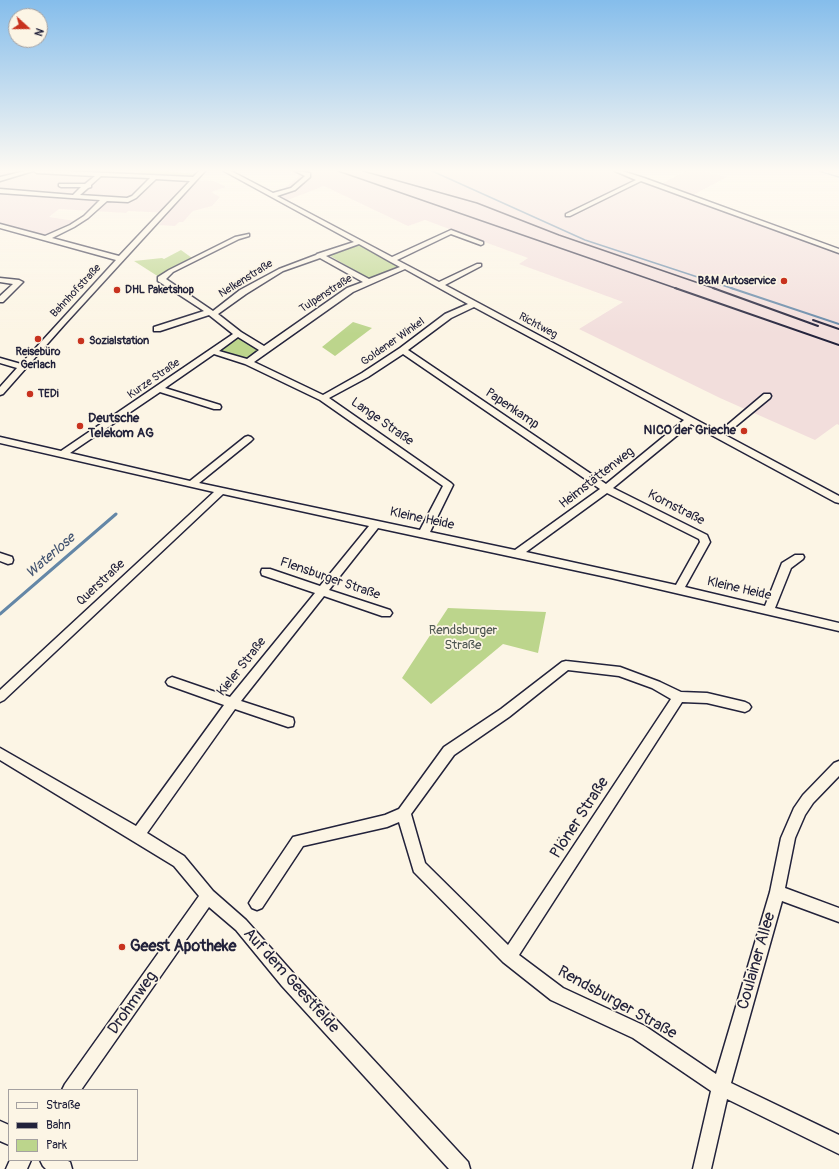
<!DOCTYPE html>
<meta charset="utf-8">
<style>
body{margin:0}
#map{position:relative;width:839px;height:1169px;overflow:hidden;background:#fcf5e5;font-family:Pangolin,sans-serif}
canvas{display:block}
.legend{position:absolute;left:8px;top:1089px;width:130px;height:72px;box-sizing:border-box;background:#fcf5e5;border:1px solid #a5a1a1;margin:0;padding:5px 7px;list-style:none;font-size:12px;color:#22223b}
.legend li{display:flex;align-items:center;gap:8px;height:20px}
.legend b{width:20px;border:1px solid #a5a1a1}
.north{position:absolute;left:8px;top:8px;width:40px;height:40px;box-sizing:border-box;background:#fcf5e5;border:1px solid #a5a1a1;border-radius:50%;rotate:111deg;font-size:11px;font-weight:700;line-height:16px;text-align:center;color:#22223b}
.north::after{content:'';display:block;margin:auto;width:14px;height:18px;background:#c8321e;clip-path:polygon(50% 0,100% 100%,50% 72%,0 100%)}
</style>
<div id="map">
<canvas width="839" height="1169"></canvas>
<ul class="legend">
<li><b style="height:5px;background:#fcf5e5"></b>Straße</li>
<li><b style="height:5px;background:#22223b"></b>Bahn</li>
<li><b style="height:11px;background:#bcd58c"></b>Park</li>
</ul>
<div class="north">N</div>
</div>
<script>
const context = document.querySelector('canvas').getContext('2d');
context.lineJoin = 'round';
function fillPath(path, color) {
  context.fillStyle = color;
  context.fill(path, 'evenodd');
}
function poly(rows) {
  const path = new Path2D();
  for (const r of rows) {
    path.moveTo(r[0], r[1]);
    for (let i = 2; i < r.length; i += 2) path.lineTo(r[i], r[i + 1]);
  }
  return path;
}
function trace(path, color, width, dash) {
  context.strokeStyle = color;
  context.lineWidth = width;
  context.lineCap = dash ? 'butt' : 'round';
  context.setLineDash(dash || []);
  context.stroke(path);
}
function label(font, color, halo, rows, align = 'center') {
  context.font = font + ' Pangolin,sans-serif';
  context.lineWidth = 3.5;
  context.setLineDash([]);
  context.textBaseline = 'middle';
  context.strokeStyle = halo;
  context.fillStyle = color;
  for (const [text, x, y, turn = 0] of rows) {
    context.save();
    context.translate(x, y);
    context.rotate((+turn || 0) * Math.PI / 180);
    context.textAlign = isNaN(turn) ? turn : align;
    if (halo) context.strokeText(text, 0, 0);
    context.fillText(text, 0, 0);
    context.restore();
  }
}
const built = poly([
 [0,171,143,171,139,173,194,177,192,180,214,181,226,187,211,192,220,197,212,206,193,211,183,222,179,222,175,226,159,225,169,213,128,211,126,213,59,209,49,217,76,221,44,236,0,225],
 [294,171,623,171,661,184,686,171,703,171,727,177,693,195,839,248,839,425,837,424,815,440,720,398,579,329,623,302,519,264,528,258,425,220,408,226,324,186,285,201,272,194,281,191,299,176,291,172]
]);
const green = poly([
 [143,171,166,171,197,174,194,177,138,173],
 [358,244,401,268,369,279,327,254],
 [181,250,192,258,162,274,159,277,134,261,162,258,164,259],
 [353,322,372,328,335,356,322,347],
 [238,335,263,350,248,361,214,350],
 [448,608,546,612,538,653,503,644,431,704,402,678]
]);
const streamFar2 = poly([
 [432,171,585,240,734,289],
 [819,171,839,177]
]);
const streamFar1 = poly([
 [731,288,839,324]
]);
const stream = poly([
 [0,614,116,514]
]);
const street = poly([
 [25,171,33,171,0,181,0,177,25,171],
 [34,171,64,171,193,177,199,171,205,171,65,324,3,394,0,395,0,387,17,368,0,363,0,358,21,364,116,260,0,228,0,224,45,236,70,225,84,216,100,200,0,193,0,189,73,195,81,187,61,187,59,186,59,184,85,184,95,176,37,173,34,171],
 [101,176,150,178,132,196,127,198,80,195,88,188,91,187,91,185,101,176],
 [156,179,190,181,119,256,52,238,74,227,88,218,107,201,128,202,136,198,156,179],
 [224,171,231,171,273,193,291,188,305,176,295,171,310,173,310,177,295,190,277,196,392,257,451,230,483,242,483,244,481,245,451,234,397,260,439,282,477,264,481,264,481,266,445,285,719,432,764,394,770,394,771,396,770,398,725,435,839,496,839,503,835,502,691,424,613,488,707,535,710,542,685,587,765,606,782,563,795,555,803,555,804,557,803,559,791,568,775,608,839,623,839,631,611,578,378,528,329,590,390,610,392,613,390,616,382,616,324,596,241,701,293,718,294,722,293,726,288,727,235,709,147,833,184,856,213,891,246,920,294,974,468,1162,470,1169,449,1169,282,986,236,930,209,907,81,1090,62,1090,65,1084,199,896,174,866,0,760,0,748,136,826,224,705,168,685,166,682,168,679,172,677,230,697,315,593,262,575,261,572,262,569,270,569,320,586,369,526,223,494,4,700,0,702,0,690,214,492,0,443,0,437,61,451,233,334,209,315,160,331,154,331,154,327,204,311,158,281,158,277,169,270,235,237,249,234,249,236,239,239,173,272,166,279,213,311,240,290,279,269,316,255,317,254,354,242,224,171],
 [359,244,389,261,400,267,369,279,326,256,359,244],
 [320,258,363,282,347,288,264,346,241,332,218,314,246,294,283,271,320,258],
 [405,269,468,304,445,314,400,348,362,373,323,395,254,362,353,292,405,269],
 [474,307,684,420,606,484,408,350,451,318,474,307],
 [238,337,259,350,247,359,219,351,238,337],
 [214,354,245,364,320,400,443,486,420,530,199,483,251,441,253,439,251,437,248,436,245,437,190,481,70,453,160,392,214,409,220,409,221,407,220,405,165,388,214,354],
 [403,354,600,489,515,550,430,532,453,485,451,483,329,398,368,377,403,354],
 [607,493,699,539,700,542,676,585,526,552,607,493],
 [615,171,622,171,644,178,839,249,839,253,641,181,570,216,566,216,566,214,636,180,615,171],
 [0,278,19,280,23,282,3,302,0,302,0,296,13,284,0,282,0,278],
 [0,553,12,557,13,560,12,563,8,564,0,561,0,553],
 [566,661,620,667,660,682,681,692,707,693,745,702,749,704,751,707,749,710,745,712,707,703,682,702,519,955,563,988,645,1026,716,1074,770,892,781,838,794,808,803,795,834,763,839,761,839,776,813,803,805,815,795,838,785,888,839,908,839,922,782,901,731,1083,839,1135,839,1154,727,1099,711,1169,693,1169,711,1091,633,1038,551,1000,503,962,414,872,399,822,387,827,303,846,262,908,257,910,252,908,249,903,252,898,293,837,385,815,399,809,444,747,501,709,562,662,566,661],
 [568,670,619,676,652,688,671,699,508,945,425,863,411,814,454,755,509,717,568,670],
 [0,1121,9,1125,9,1145,0,1141,0,1121],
 [10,1160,31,1160,27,1169,6,1169,10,1160],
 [40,1160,66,1160,70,1162,72,1169,46,1169,43,1166,40,1160]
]);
const railFar1 = poly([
 [338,171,678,289],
 [363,171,477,203,559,235,716,289]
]);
const rail = poly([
 [675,288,839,345],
 [713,288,818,326],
 [813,320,839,329]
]);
const markers = [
 [784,281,4,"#c8321e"],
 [117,290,4,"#c8321e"],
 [38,339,4,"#c8321e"],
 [81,341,4,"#c8321e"],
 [30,394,4,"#c8321e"],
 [80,426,4,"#c8321e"],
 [744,431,4,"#c8321e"],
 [122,947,4,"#c8321e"]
];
const farStreetnames = [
 ["Nelkenstraße",246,279,-32],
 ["Bahnhofstraße",76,291,-47],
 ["Tulpenstraße",326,294,-33],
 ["Richtweg",538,326,28],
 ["Goldener Winkel",393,342,-35],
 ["Kurze Straße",154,379,-35]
];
const farPoinames = [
 ["B&M Autoservice",776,281,"right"],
 ["DHL Paketshop",125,290],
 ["Sozialstation",89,341],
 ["Reisebüro",38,352,"center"],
 ["Gerlach",38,365,"center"],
 ["TEDi",38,394]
];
const streetNames = [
 ["Papenkamp",512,409,34],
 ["Lange Straße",382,422,35],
 ["Heimstättenweg",597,478,-38],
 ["Kornstraße",676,508,27],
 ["Kleine Heide",422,519,12],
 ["Flensburger Straße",330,579,19],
 ["Querstraße",101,583,-43],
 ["Kleine Heide",739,589,13],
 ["Kieler Straße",242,667,-52]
];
const poiNames = [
 ["Deutsche",88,419],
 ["Telekom AG",88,434],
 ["NICO der Grieche",736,431,"right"]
];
const parkNames = [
 ["Rendsburger",463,631],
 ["Straße",463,646]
];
const waterNames = [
 ["Waterlose",51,556,-41]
];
const nearStreetnames = [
 ["Plöner Straße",580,818,-57],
 ["Coulainer Allee",757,961,-74],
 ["Auf dem Geestfelde",291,981,48],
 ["Drohmweg",133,1003,-55],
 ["Rendsburger Straße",617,1003,29]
];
const nearPoinames = [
 ["Geest Apotheke",130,947]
];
fillPath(built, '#f2dedc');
fillPath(green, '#bcd58c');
trace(streamFar2, '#6487a7', 1.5);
trace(streamFar1, '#6487a7', 2);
trace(stream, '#6487a7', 3);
trace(street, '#22223b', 3);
fillPath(street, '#fcf5e5');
trace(railFar1, '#22223b', 1.5);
trace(rail, '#22223b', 2);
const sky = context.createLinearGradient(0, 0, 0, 334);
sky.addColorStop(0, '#85bdeb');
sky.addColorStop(0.51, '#fefaf3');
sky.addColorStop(1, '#fefaf300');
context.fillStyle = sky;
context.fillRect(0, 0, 839, 334);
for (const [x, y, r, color] of markers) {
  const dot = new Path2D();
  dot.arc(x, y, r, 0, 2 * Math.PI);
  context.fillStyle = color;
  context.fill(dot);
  trace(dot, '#fcf5e5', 1.5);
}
label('11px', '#22223b', '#fcf5e5', farStreetnames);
label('bold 11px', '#22223b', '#fcf5e5', farPoinames, 'left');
label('13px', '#22223b', '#fcf5e5', streetNames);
label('bold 13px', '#22223b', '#fcf5e5', poiNames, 'left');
label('13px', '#505853', '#fcf5e5', parkNames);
label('italic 14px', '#435471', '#fcf5e5', waterNames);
label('16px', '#22223b', '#fcf5e5', nearStreetnames);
label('bold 16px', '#22223b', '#fcf5e5', nearPoinames, 'left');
</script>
